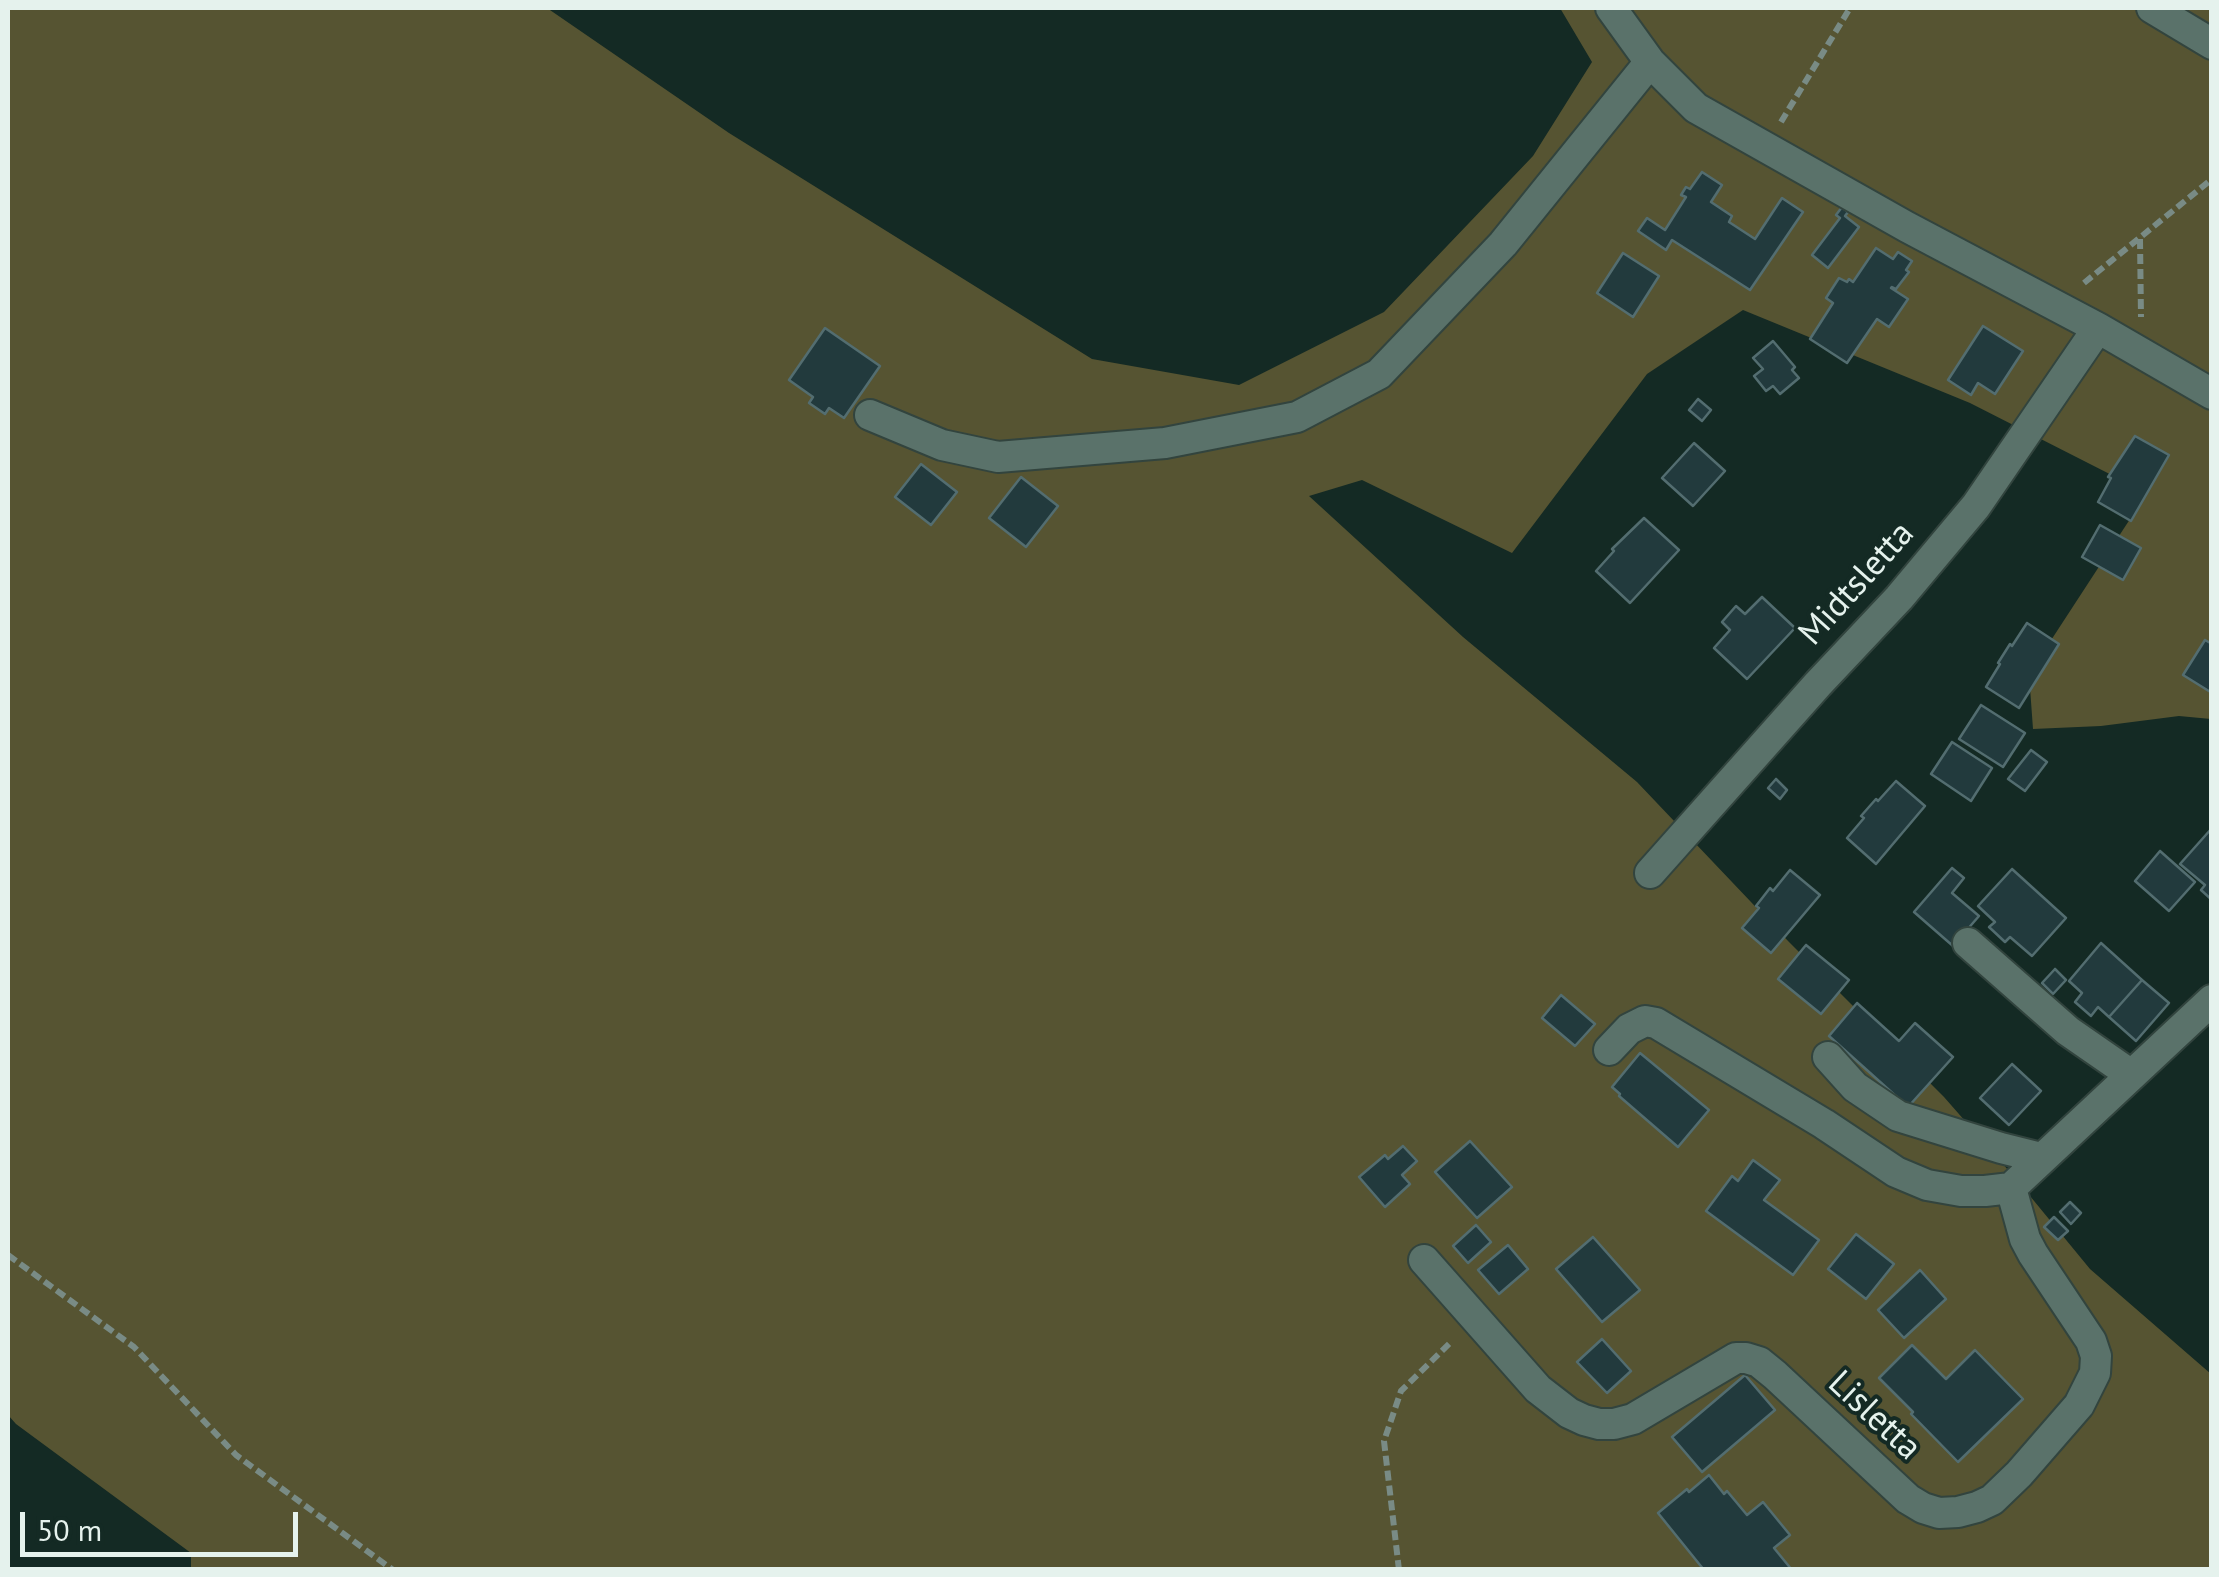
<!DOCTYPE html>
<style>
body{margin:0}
#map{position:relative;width:2219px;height:1577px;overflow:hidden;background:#142a24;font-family:"PT Sans",sans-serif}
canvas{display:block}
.frame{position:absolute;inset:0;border:10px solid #e5f2ed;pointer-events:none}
.scale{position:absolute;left:20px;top:1512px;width:278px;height:45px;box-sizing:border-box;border:5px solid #e5f2ed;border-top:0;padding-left:12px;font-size:30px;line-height:35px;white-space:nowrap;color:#e5f2ed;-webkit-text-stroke:8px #142a24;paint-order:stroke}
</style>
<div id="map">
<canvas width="2219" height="1577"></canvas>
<div class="frame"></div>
<div class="scale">50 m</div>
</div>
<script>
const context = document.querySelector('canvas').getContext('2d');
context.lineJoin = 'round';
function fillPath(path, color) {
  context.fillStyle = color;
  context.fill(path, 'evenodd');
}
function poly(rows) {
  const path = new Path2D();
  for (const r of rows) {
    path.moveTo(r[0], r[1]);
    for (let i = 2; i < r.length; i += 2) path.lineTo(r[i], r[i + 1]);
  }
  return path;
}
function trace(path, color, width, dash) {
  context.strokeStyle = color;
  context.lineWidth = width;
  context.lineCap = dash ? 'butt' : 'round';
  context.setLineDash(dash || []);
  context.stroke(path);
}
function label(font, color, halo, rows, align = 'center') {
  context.font = font + ' "PT Sans",sans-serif';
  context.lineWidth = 8;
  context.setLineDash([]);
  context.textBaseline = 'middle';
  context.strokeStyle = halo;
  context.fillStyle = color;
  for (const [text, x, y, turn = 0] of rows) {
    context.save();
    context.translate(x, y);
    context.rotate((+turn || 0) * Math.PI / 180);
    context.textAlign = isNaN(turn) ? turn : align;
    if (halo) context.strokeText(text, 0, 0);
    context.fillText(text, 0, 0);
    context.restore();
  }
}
const forest = poly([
 [8,8,547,8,729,133,1092,359,1239,385,1384,312,1533,156,1592,62,1560,8,2211,8,2211,719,2179,716,2101,726,2033,729,2029,674,2147,493,1970,403,1743,310,1647,374,1512,553,1362,480,1309,496,1463,637,1637,782,1789,942,1944,1097,2016,1179,2090,1269,2211,1374,2211,1569,191,1569,191,1553,16,1424,8,1415]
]);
const building = poly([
 [1702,172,1722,185,1711,202,1732,216,1729,222,1755,239,1782,198,1803,212,1750,290,1672,240,1666,250,1638,231,1647,218,1665,230,1686,197,1681,195,1686,187,1690,189,1702,172],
 [1842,207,1848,212,1845,216,1859,227,1828,268,1812,255,1840,218,1836,215,1842,207],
 [1876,248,1893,259,1898,252,1912,261,1906,270,1909,272,1896,289,1892,287,1891,288,1908,299,1889,327,1877,319,1847,363,1810,339,1833,303,1826,298,1839,278,1847,282,1849,279,1853,282,1876,248],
 [1623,253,1659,276,1633,317,1597,293,1623,253],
 [1983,326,2023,351,1995,394,1978,383,1971,395,1948,380,1983,326],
 [825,328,880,366,844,418,829,408,825,414,809,403,813,397,789,380,825,328],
 [1773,341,1795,367,1792,370,1799,378,1780,394,1773,386,1766,391,1754,376,1763,369,1753,358,1773,341],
 [1698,399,1711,410,1702,421,1689,410,1698,399],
 [2135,436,2169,455,2131,521,2098,502,2111,478,2108,477,2135,436],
 [1694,443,1725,471,1693,506,1662,478,1694,443],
 [921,464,957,492,931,525,895,497,921,464],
 [1021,477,1058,506,1026,547,989,518,1021,477],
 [1644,518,1679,550,1630,603,1596,571,1614,551,1612,549,1644,518],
 [2100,525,2141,548,2123,580,2082,557,2100,525],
 [1762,597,1795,628,1747,679,1714,648,1730,630,1722,622,1736,606,1745,614,1762,597],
 [2027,623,2059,644,2019,708,1986,687,2000,664,1998,663,2010,644,2012,646,2027,623],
 [2205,640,2212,644,2212,693,2183,675,2205,640],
 [1981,705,2025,733,2003,767,1959,739,1981,705],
 [1952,742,1992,768,1971,801,1931,774,1952,742],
 [2031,750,2047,762,2025,791,2008,779,2031,750],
 [1776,779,1787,790,1780,799,1768,788,1776,779],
 [1896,781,1925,806,1876,864,1847,838,1864,818,1861,816,1876,799,1878,801,1896,781],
 [2212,828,2212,900,2201,890,2205,885,2180,864,2212,828],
 [2160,851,2195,882,2169,911,2135,881,2160,851],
 [1952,868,1964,878,1952,893,1979,916,1953,946,1914,912,1952,868],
 [2012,869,2066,918,2032,956,2010,937,2005,942,1989,927,1995,922,1978,906,2012,869],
 [1790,870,1820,895,1771,953,1742,928,1759,908,1756,906,1770,888,1773,891,1790,870],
 [2101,943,2142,980,2109,1017,2098,1007,2091,1016,2075,1002,2082,993,2069,981,2101,943],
 [1806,945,1849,980,1821,1014,1778,979,1806,945],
 [2055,969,2066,980,2053,994,2042,983,2055,969],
 [2142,980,2169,1003,2136,1041,2109,1017,2142,980],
 [1561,995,1595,1024,1575,1046,1542,1018,1561,995],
 [1857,1003,1899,1041,1915,1023,1953,1057,1908,1107,1829,1036,1857,1003],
 [1640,1053,1709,1110,1678,1147,1619,1096,1620,1094,1612,1087,1640,1053],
 [2012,1064,2041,1091,2009,1125,1980,1098,2012,1064],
 [1470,1141,1512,1187,1477,1218,1435,1172,1470,1141],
 [1403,1146,1417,1161,1402,1175,1410,1184,1385,1207,1359,1177,1385,1155,1388,1159,1403,1146],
 [1753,1160,1780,1180,1764,1200,1819,1240,1793,1275,1706,1211,1732,1176,1738,1181,1753,1160],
 [2070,1202,2081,1213,2071,1224,2060,1212,2070,1202],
 [2054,1217,2068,1231,2058,1240,2044,1227,2054,1217],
 [1476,1225,1491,1242,1468,1263,1453,1246,1476,1225],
 [1856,1234,1894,1264,1866,1299,1828,1269,1856,1234],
 [1593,1237,1640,1290,1602,1322,1556,1269,1593,1237],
 [1508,1245,1528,1269,1499,1294,1478,1270,1508,1245],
 [1920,1270,1946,1299,1904,1338,1878,1310,1920,1270],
 [1602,1339,1631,1371,1607,1393,1577,1362,1602,1339],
 [1912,1345,1946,1379,1975,1350,2023,1399,1958,1462,1911,1414,1913,1412,1879,1378,1912,1345],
 [1745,1375,1775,1410,1702,1472,1672,1437,1745,1375],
 [1709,1475,1724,1494,1727,1491,1747,1515,1763,1502,1790,1535,1774,1548,1792,1570,1704,1570,1658,1513,1687,1489,1689,1492,1709,1475]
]);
const path = poly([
 [1781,122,1850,8],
 [2140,239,2141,317],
 [2084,283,2212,179],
 [8,1255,134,1347,236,1455,393,1570],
 [1399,1570,1384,1441,1401,1391,1452,1341]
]);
const minor = poly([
 [1611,8,1650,62,1696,108,1907,227,2098,328,2212,394],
 [2152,8,2212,44],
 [870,415,942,445,998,457,1165,443,1297,417,1379,374,1503,244,1650,62],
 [1650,873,1818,684,1899,598,1976,506,2098,328],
 [1968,943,2068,1031,2130,1074],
 [1609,1050,1629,1029,1645,1021,1656,1023,1824,1124,1896,1172,1927,1185,1961,1191,1985,1191,2011,1188,2212,1000],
 [1828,1057,1855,1087,1898,1116,2001,1148,2041,1158],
 [1424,1260,1538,1389,1569,1413,1584,1420,1599,1424,1614,1424,1633,1419,1736,1358,1746,1358,1759,1362,1775,1375,1908,1499,1923,1508,1939,1513,1958,1512,1977,1507,1992,1500,2019,1474,2079,1405,2095,1373,2096,1356,2091,1341,2033,1254,2025,1239,2011,1188]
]);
const streetNames = [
 ["Midtsletta",1857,584,-48],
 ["Lisletta",1874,1416,43]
];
fillPath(forest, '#565432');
fillPath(building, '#223a3d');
trace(building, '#536d70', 2.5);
trace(minor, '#32443e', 34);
trace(path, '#798b85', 6, [10, 5]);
trace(minor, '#5a726a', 30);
label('35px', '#e5f2ed', '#142a24', streetNames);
</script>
